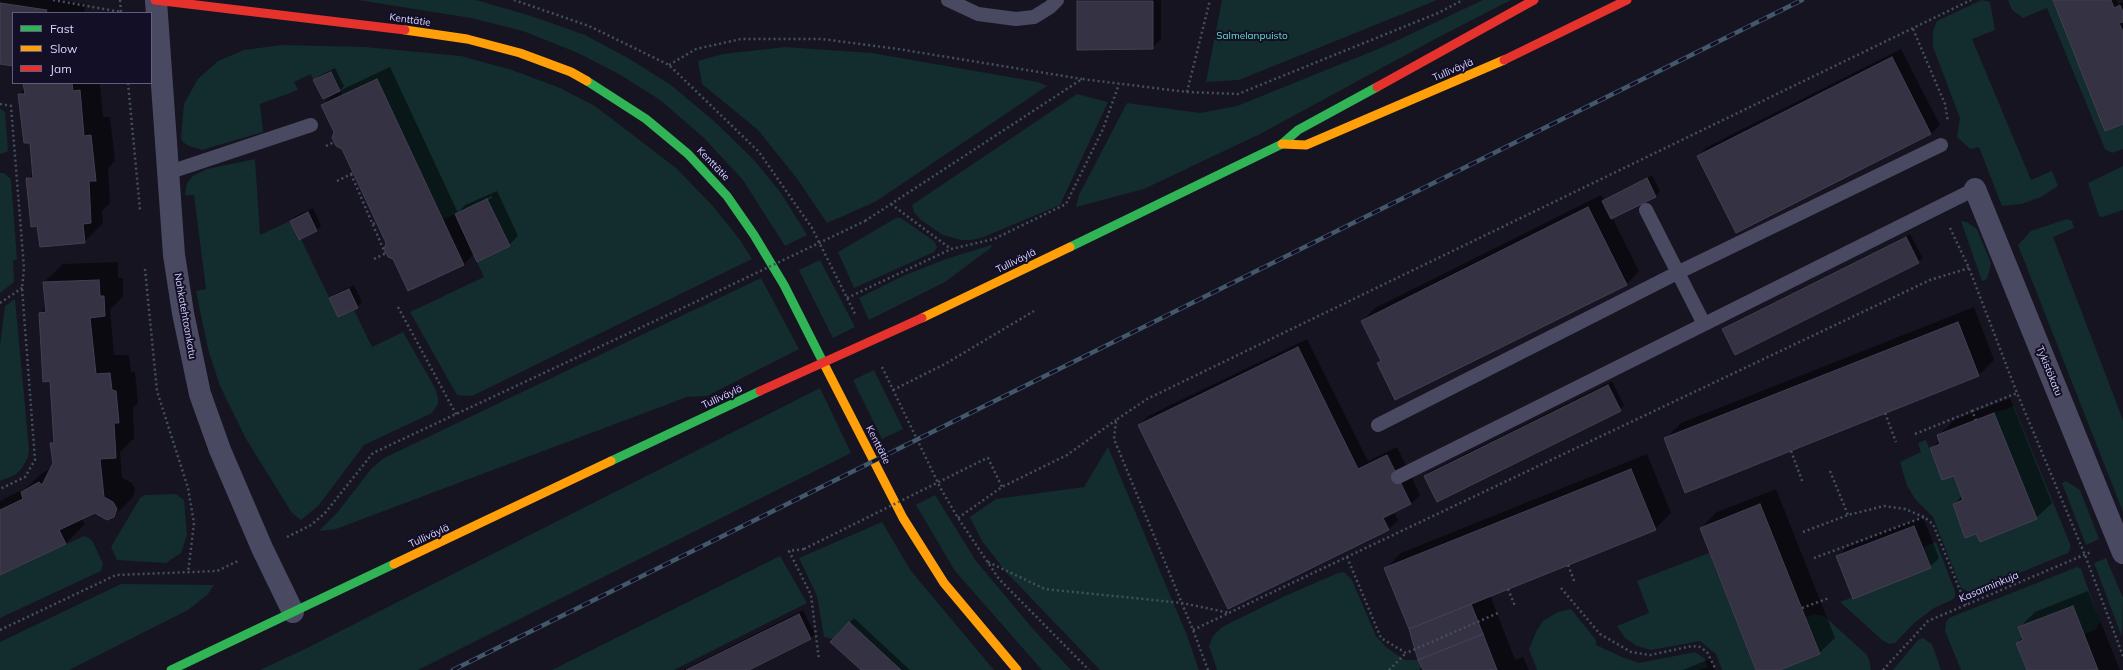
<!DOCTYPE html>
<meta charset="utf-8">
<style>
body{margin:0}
#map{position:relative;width:2123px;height:670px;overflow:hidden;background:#161421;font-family:Mulish,sans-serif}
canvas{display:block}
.legend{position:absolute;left:12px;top:12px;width:140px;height:72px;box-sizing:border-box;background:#130f26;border:1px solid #625e7d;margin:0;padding:5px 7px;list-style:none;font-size:12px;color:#d9d4ff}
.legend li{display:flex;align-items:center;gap:8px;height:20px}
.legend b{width:20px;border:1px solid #625e7d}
</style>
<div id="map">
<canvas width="2123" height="670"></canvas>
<ul class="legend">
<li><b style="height:5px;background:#30b455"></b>Fast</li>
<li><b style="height:5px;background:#ff9f0a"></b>Slow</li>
<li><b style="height:5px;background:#e5322d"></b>Jam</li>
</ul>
</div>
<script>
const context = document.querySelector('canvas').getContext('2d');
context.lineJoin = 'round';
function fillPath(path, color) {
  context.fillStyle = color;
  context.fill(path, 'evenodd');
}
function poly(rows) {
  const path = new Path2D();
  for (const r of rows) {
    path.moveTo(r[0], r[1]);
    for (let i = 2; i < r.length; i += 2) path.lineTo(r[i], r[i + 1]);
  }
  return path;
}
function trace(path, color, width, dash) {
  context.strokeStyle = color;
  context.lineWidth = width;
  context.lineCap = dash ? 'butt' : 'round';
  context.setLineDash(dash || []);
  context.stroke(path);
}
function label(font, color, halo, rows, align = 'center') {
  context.font = font + ' Mulish,sans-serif';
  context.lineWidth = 4;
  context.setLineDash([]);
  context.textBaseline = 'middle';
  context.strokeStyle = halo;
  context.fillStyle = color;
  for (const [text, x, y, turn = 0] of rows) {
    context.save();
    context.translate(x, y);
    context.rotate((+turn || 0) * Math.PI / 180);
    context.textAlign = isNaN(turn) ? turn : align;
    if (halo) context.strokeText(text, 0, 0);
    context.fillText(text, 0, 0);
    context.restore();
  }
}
const green = poly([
 [358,0,476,0,528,15,585,35,628,58,671,85,715,122,754,160,781,193,807,235,785,246,743,180,704,138,660,100,619,74,578,53,523,31,471,18],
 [1222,0,1437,0,1239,80,1206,82],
 [1483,0,1511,0,1437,38,1260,134,1144,189,1076,207,1079,195,1127,103,1200,113,1237,106,1383,47],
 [1982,0,1990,2,1995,30,1972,39,2031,180,2052,171,2058,186,2041,197,2021,204,2002,206,1979,147,1970,149,1957,137,1960,118,1933,47,1933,31,1937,21],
 [2008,0,2053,0,2123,124,2123,149,2112,153,2105,149,2047,8,2023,18,2012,10],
 [282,45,365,47,461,56,512,70,560,88,595,106,676,168,713,206,740,240,752,259,472,396,457,395,410,312,484,277,477,262,510,246,487,199,442,220,342,95,331,72,313,80,311,74,294,82,298,90,260,104,263,132,202,150,187,145,183,142,181,138,184,104,198,79,218,61,244,50],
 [785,47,872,53,1038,82,1047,86,875,202,827,223,798,180,758,130,702,84,698,61,723,54],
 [1077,94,1108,102,1060,205,981,238,971,240,961,240,943,235,921,220,914,212,912,205],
 [0,108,5,112,8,149,7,152,0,154],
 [255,159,260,235,290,221,298,240,301,239,338,316,354,310,372,347,403,332,435,388,438,398,438,404,432,413,364,445,319,505,301,520,292,513,246,439,220,386,208,349,196,291,206,289,194,195,185,195,187,183,193,176,207,169],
 [2123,166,2123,210,2102,217,2099,216,2088,183],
 [0,173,4,173,11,179,17,259,13,261,14,282,0,293],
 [896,218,901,218,934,241,937,247,934,252,854,288,838,252],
 [2067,219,2072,221,2074,228,2053,237,2123,420,2123,512,2018,245,2031,231],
 [1961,221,1967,222,1977,229,1991,263,1987,279,1982,281],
 [991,245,992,247,945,282,869,320,859,298,903,276,946,259],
 [820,260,855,327,833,338,799,270],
 [761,278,799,349,707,396,687,397,336,529,319,531,337,513,372,468,384,458],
 [15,299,29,449,28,457,22,468,15,475,0,481,0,346,5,306],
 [874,370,903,429,882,439,853,380],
 [820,388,851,453,418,670,260,670,305,649],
 [2014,406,2070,544,2070,549,2068,553,1971,593,1961,588,1933,517,1916,500,1907,486,1900,462,1921,452,1918,443,1926,440,1942,480,1954,476,1963,500,1953,504,1965,537,1976,534,1980,542,2036,519,1994,413],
 [1108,447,1186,633,1199,670,1100,670,1007,573,982,541,970,517,996,499,1084,487],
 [2066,481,2080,490,2099,539,2086,545,2062,483],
 [176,494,184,500,187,535,181,553,166,563,117,560,111,547,140,498,145,495],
 [935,495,976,561,1033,629,1071,670,1042,670,955,571,916,505],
 [882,522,911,571,994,670,901,670,849,622,833,639,824,637,817,596,799,558],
 [84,536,89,538,93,542,103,564,101,571,0,618,0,575],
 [1936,542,1955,591,1955,597,1952,600,1934,608,1914,623,1895,643,1889,644,1882,640,1840,602,1931,568,1923,547],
 [1709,553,1756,670,1722,670,1716,654,1700,641,1651,650,1637,646,1625,638,1617,626,1649,613,1637,581],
 [780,556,807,603,674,670,552,670],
 [2106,558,2123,598,2122,637,2094,563],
 [2077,567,2081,569,2100,621,2096,629,2084,634,2072,606,2018,627,2023,640,2016,643,2027,670,1961,670,1945,631,1946,622,1949,618],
 [1344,572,1352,580,1376,636,1387,648,1405,660,1418,660,1423,670,1217,670,1209,646,1213,636,1222,627,1285,596,1338,573],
 [121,584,214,585,208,594,188,610,69,670,0,670,0,642],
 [1571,609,1596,640,1596,645,1622,657,1639,663,1695,652,1704,658,1708,667,1699,670,1537,670,1529,649,1537,630,1543,621,1558,612],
 [1814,614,1824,616,1866,654,1869,659,1871,670,1780,670,1820,654,1805,617],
 [1923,638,1932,644,1941,670,1893,670,1918,640]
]);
const shadow = poly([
 [0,0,63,0,86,4,84,13,13,13,13,65,0,63],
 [1080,0,1161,0,1161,39,1152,48,1078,1],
 [2054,0,2117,0,2118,4,2123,2,2123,122],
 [1901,49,1940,125,1931,134,1698,156,1707,147],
 [390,67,458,213,465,205,497,191,518,236,509,245,475,253,463,265,387,243,322,105,336,92,315,80,319,76,335,68,344,86,339,91],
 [492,196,492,198,466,210,466,208],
 [24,83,100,83,103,117,110,117,115,161,108,168,110,203,102,211,103,223,84,242,38,224,28,179,33,173,31,141,19,95,25,88],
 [1652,175,1660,191,1656,196,1612,217,1639,271,1627,284,1396,398,1378,363,1381,360,1362,321,1375,308,1601,195,1604,200],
 [313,208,321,226,317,230,299,239,291,221,295,216],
 [1910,234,1923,258,1918,262,1723,329,1728,325],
 [118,262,118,278,123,278,123,296,110,310,114,355,129,355,131,372,135,372,138,403,133,408,134,438,120,452,122,478,132,483,135,489,133,497,114,516,95,512,81,518,85,524,66,543,0,574,0,501,26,488,42,473,52,468,54,463,51,444,55,440,51,380,40,313,47,306,44,282,63,264],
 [354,285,362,302,357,307,330,298,335,294],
 [1974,307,1994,360,1979,375,1686,491,1665,439,1681,423],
 [1307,339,1368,461,1397,447,1420,495,1411,504,1394,512,1398,520,1389,529,1229,607,1139,425,1148,416],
 [1612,381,1624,405,1620,410,1425,477,1429,472],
 [2010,398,2052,503,2036,518,1977,532,1954,504,1962,496,1954,475,1931,448,1940,440,1938,436,1954,420],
 [1647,454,1671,513,1655,529,1490,595,1515,660,1523,657,1529,670,1419,670,1422,666,1386,568,1401,553],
 [1776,489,1835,638,1819,653,1777,670,1757,670,1701,528,1717,512],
 [1923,517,1939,558,1930,567,1838,556,1847,547],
 [2088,591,2120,670,2028,670,2017,643,2023,637,2019,628,2035,612],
 [803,610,815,634,811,638,747,670,683,670],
 [854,618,910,670,862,670,849,623],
 [1710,659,1715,670,1683,670]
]);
const building = poly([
 [2053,0,2111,0,2114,8,2120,5,2123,12,2123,22,2119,23,2123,32,2123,124,2105,131,2053,0],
 [1077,1,1153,1,1153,49,1077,50,1077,1],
 [0,3,47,10,46,13,13,13,13,66,0,64,0,3],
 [1892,57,1931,134,1736,233,1697,156,1892,57],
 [331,72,340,91,323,99,313,80,331,72],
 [377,79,464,265,408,291,393,259,388,257,384,249,386,243,342,149,336,146,332,138,334,132,321,105,377,79],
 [23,83,72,83,73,91,80,90,84,136,91,135,96,181,89,181,91,223,83,224,85,243,40,247,37,226,31,227,26,178,33,178,30,143,24,143,18,94,25,94,23,83],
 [1647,178,1656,197,1611,219,1602,201,1647,178],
 [487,199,510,246,477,262,455,214,487,199],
 [1588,207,1627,285,1395,400,1377,363,1381,361,1361,321,1588,207],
 [308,212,317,231,299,240,290,221,308,212],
 [1906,237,1919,263,1735,355,1722,329,1906,237],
 [99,280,100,296,104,296,105,316,90,318,96,374,110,373,112,390,116,391,119,423,114,423,116,458,100,459,104,497,113,502,117,509,114,517,107,520,95,513,59,530,66,544,0,575,0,510,23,499,21,492,39,482,42,485,53,463,50,443,54,443,50,381,43,382,39,313,46,312,43,282,99,280],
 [349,289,358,308,338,317,329,298,349,289],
 [1958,322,1979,376,1685,493,1664,438,1958,322],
 [1298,347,1358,469,1387,455,1411,504,1383,518,1389,530,1228,609,1138,425,1298,347],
 [1608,385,1621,411,1437,502,1424,476,1608,385],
 [1994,413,2037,519,1980,542,1976,534,1965,538,1953,504,1963,500,1954,476,1942,480,1930,448,1940,444,1937,435,1994,413],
 [1631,469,1656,530,1409,629,1384,568,1631,469],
 [1760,504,1820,654,1780,670,1756,670,1700,528,1760,504],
 [1914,526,1931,568,1853,599,1836,556,1914,526],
 [1471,604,1483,634,1418,660,1409,629,1471,604],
 [2073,606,2098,670,2027,670,2016,643,2023,640,2018,627,2073,606],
 [799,614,811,639,749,670,686,670,799,614],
 [849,622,901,670,861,670,830,642,849,622],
 [1483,634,1497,670,1423,670,1418,660,1483,634]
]);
const path = poly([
 [53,0,121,12],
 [120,0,121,13],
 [514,0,589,26,669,65,759,152,812,228,856,316],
 [1913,29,1945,104,1948,122],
 [669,65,696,49,741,39,822,39,898,49,1082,79],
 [128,83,140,210],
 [1187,92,1210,0],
 [0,104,11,106,24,268,22,288,35,460,25,477,0,489],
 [326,146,334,142],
 [351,174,385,253],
 [337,181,353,173],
 [891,204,951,249,994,239,1066,204,1103,129,1119,84],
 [865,221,1082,79,1187,92,1238,94,1438,13,1463,0],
 [373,224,377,222],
 [1950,228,1969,268,2017,393,2085,555,2123,656],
 [374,259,386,253],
 [145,269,157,391,188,488,194,523,188,573],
 [847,298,951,249],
 [0,303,22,288],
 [398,307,456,414],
 [882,367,941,489,958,518,999,579,1089,670],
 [893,390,945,364,1034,311],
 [1972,411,2017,393],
 [1885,413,1896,442],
 [1915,434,1972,411,1976,420],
 [1791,451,1803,483],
 [983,460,988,458,1002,487],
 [1830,471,1848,515],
 [958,518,1002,487,1067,455,1116,420],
 [1803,532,1848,515,1884,506,1905,509,1924,517],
 [287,537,311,525,325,513,373,453,706,297],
 [804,549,789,551,811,595,819,660],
 [1347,557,1381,638,1406,653,1498,613],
 [1814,558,1924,517,1933,524,1966,605],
 [988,562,1045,589,1182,603,1230,613],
 [1568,565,1575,583],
 [1561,588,1600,634,1631,652,1650,655,1692,646,1700,647,1707,652,1716,670],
 [1508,589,1515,606],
 [1802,608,1829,598],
 [0,630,116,575,217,571,238,561],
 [1193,630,1930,280,1969,268],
 [1208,670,1193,630,1114,439,1116,420,1147,399,1971,0],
 [1389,670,1406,653],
 [1883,670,1928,621,2091,552]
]);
const lane = poly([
 [948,0,978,14,1016,19,1034,17,1050,7,1057,0],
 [167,173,311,125],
 [1646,210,1704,324],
 [1378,425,1677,273,1941,145],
 [1398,477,1975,189]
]);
const street = poly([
 [156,1,174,255,183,313,200,394,220,450,262,548,293,612],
 [1975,189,2123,553]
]);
const fast = poly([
 [587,81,646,119,688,154,727,196,754,235,784,285,824,364],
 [1070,247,1282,144,1298,130,1377,87],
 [611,461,760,391],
 [171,670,394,564]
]);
const slow = poly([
 [405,30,467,39,520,53,571,72,587,81],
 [1282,144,1306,145,1504,60],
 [922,318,1070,247],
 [824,364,903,518,944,583,1017,670],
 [394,564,611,461]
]);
const jam = poly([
 [155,0,405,30],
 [1504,60,1627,0],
 [1377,87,1534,0]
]);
const rail = poly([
 [453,670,1802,0]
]);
const pathBridge = poly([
 [706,297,865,221],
 [804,549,983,460]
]);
const jamBridge = poly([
 [760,391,922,318]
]);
const streetNames = [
 ["Kenttätie",410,20,8],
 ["Tulliväylä",1453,70,-23],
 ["Kenttätie",713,164,46],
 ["Tulliväylä",1016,261,-26],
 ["Nahkatehtaankatu",185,316,80],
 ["Tykistökatu",2049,371,68],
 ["Tulliväylä",722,397,-25],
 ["Kenttätie",878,445,63],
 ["Tulliväylä",429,536,-25],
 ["Kasarminkuja",1989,587,-23]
];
const parkNames = [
 ["Salmelanpuisto",1252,36]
];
fillPath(green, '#132c2d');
fillPath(shadow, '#0007');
fillPath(building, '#343243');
trace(building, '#433f54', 1);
trace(path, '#44505f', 2.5, [2, 3]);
trace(lane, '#4a4962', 14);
trace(street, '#4a4962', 22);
trace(fast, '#30b455', 9);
trace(slow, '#ff9f0a', 9);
trace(jam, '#e5322d', 9);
trace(rail, '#43596b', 4.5);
trace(rail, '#130f26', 3, [9]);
trace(pathBridge, '#44505f', 2.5, [2, 3]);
trace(jamBridge, '#e5322d', 9);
label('10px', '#d9d4ff', '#130f26', streetNames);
label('10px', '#5fe0c0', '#130f26', parkNames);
</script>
